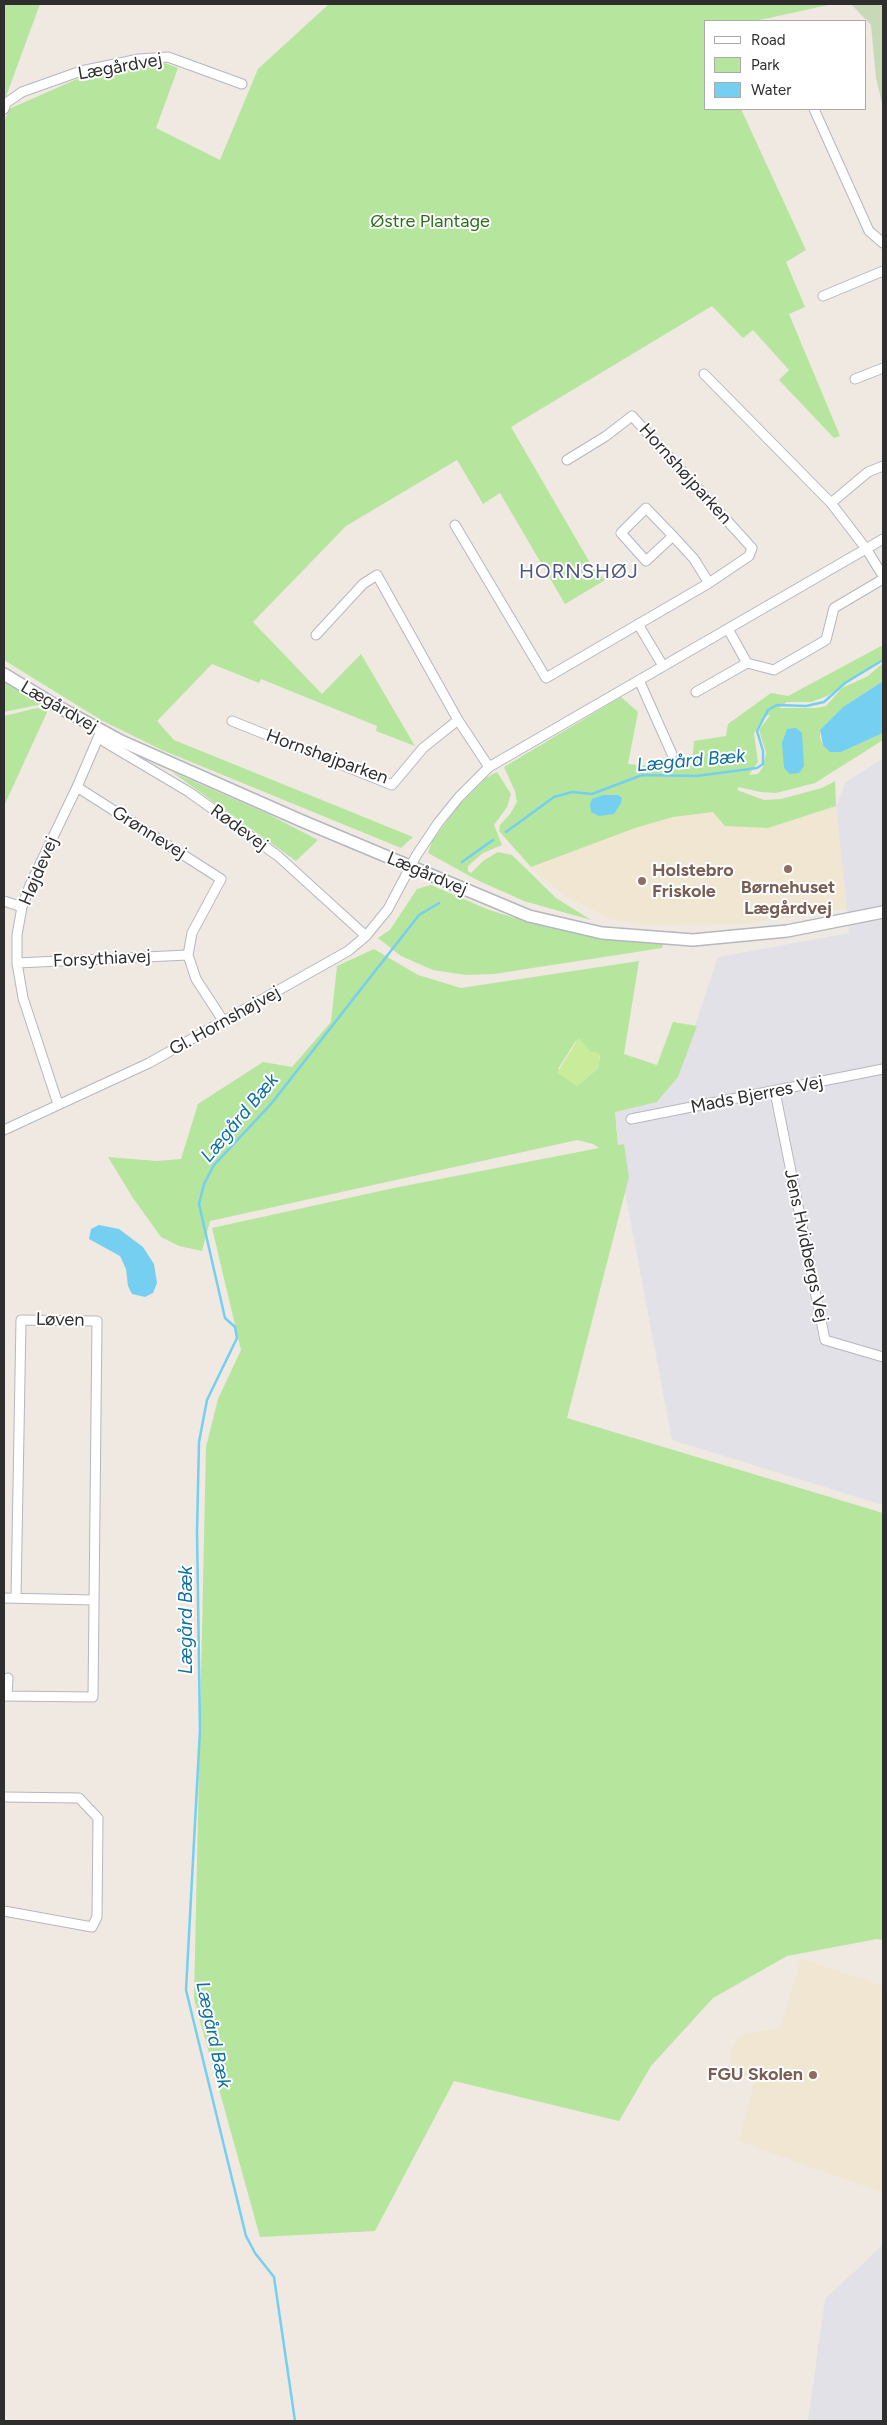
<!DOCTYPE html>
<meta charset="utf-8">
<style>
body{margin:0}
#map{position:relative;width:887px;height:2425px;overflow:hidden;background:#efe9e1;font-family:Figtree,sans-serif}
canvas{display:block}
.frame{position:absolute;inset:0;border:5px solid #2e2e2e;pointer-events:none}
.legend{position:absolute;left:704px;top:20px;width:162px;height:90px;box-sizing:border-box;background:#fff;border:1px solid #ababab;margin:0;padding:6px 9px;list-style:none;font-size:15px;color:#2e2e2e}
.legend li{display:flex;align-items:center;gap:10px;height:25px}
.legend b{width:25px;border:1px solid #ababab}
</style>
<div id="map">
<canvas width="887" height="2425"></canvas>
<div class="frame"></div>
<ul class="legend">
<li><b style="height:6px;background:#fff"></b>Road</li>
<li><b style="height:14px;background:#b6e59e"></b>Park</li>
<li><b style="height:14px;background:#75cff0"></b>Water</li>
</ul>
</div>
<script>
const context = document.querySelector('canvas').getContext('2d');
context.lineJoin = 'round';
function fillPath(path, color) {
  context.fillStyle = color;
  context.fill(path, 'evenodd');
}
function poly(rows) {
  const path = new Path2D();
  for (const r of rows) {
    path.moveTo(r[0], r[1]);
    for (let i = 2; i < r.length; i += 2) path.lineTo(r[i], r[i + 1]);
  }
  return path;
}
function trace(path, color, width, dash) {
  context.strokeStyle = color;
  context.lineWidth = width;
  context.lineCap = dash ? 'butt' : 'round';
  context.setLineDash(dash || []);
  context.stroke(path);
}
function label(font, color, halo, rows, align = 'center') {
  context.font = font + ' Figtree,sans-serif';
  context.lineWidth = 4;
  context.setLineDash([]);
  context.textBaseline = 'middle';
  context.strokeStyle = halo;
  context.fillStyle = color;
  for (const [text, x, y, turn = 0] of rows) {
    context.save();
    context.translate(x, y);
    context.rotate((+turn || 0) * Math.PI / 180);
    context.textAlign = isNaN(turn) ? turn : align;
    if (halo) context.strokeText(text, 0, 0);
    context.fillText(text, 0, 0);
    context.restore();
  }
}
const industrial = poly([
 [883,758,883,1505,672,1440,623,1181,615,1111,657,1102,678,1077,718,957,849,933,836,806,846,782],
 [883,2245,883,2421,808,2421,825,2299]
]);
const education = poly([
 [836,806,847,909,743,924,644,925,611,919,565,896,531,867,635,828,673,817,713,812,768,828],
 [801,1959,883,1986,883,2193,739,2141,754,2083,732,2068,730,2053,740,2035,780,2028]
]);
const green = poly([
 [4,4,40,4,4,102],
 [329,4,833,4,755,21,706,21,706,109,741,109,806,250,786,262,805,307,789,314,840,436,834,438,779,380,789,370,753,330,743,338,712,306,511,427,593,568,605,580,565,604,500,493,483,504,457,460,346,526,253,622,322,694,361,654,415,746,376,731,377,726,261,679,259,683,212,664,157,721,174,740,413,837,401,848,162,750,101,720,4,660,4,123,9,109,84,76,139,64,165,63,178,68,156,128,220,160,258,69],
 [883,645,883,660,827,696,811,702,787,702,779,708,816,708,826,706,842,688,868,676,883,663,883,681,843,707,820,730,820,738,823,745,841,752,883,733,883,740,815,783,776,793,760,792,739,787,737,790,764,800,781,799,822,788,835,781,836,806,768,828,725,826,713,812,673,817,635,828,531,867,499,831,500,825,510,814,517,802,515,791,504,767,621,697,638,712,628,764,673,768,692,765,694,741,726,736,728,724,771,693,788,696],
 [771,714,759,730,766,753,763,767,758,774,749,775,758,762,754,733,765,717],
 [4,682,43,704,4,712],
 [37,708,48,710,4,806,4,716],
 [172,772,268,814,318,840,296,861],
 [497,772,511,794,507,807,494,825,502,845,483,853,468,866,468,871,471,873,483,861,498,852,512,855,556,898,591,920,524,901,477,880,428,853,432,841,459,805,486,778],
 [431,885,489,910,538,925,603,939,663,944,662,948,494,974,466,975,433,970,401,956,378,938,390,930,417,889],
 [374,949,418,975,461,988,639,961,624,1054,657,1065,673,1022,697,1026,678,1077,657,1102,615,1112,618,1145,624,1144,629,1177,567,1418,883,1513,883,1940,877,1939,787,1956,713,1998,651,2066,619,2121,454,2081,375,2231,260,2237,194,1999,206,1447,218,1399,241,1350,212,1228,394,1188,599,1148,593,1144,577,1140,210,1221,202,1251,179,1246,161,1237,133,1198,108,1157,157,1161,181,1159,198,1104,263,1062,292,1067,331,1022,337,966],
 [579,1039,590,1052,597,1053,600,1056,598,1068,577,1086,558,1069,575,1042]
]);
const cemetery = poly([
 [851,4,883,4,883,107,876,78,871,25]
]);
const pitch = poly([
 [578,1039,584,1043,590,1052,597,1053,600,1056,598,1068,577,1086,557,1073]
]);
const water = poly([
 [883,681,883,733,841,752,830,752,823,745,820,730,843,707],
 [796,728,802,733,804,766,799,773,790,774,784,768,782,743,787,729],
 [603,795,618,795,622,798,621,803,614,814,599,816,591,812,590,804,592,799],
 [99,1225,119,1229,143,1247,154,1264,157,1283,153,1293,145,1297,132,1294,128,1286,126,1269,120,1256,89,1239,91,1229]
]);
const stream = poly([
 [506,832,554,797,572,792,592,794,642,775,696,776,757,768,763,764,763,751,757,731,768,710,777,705,806,706,824,702,845,683,883,660],
 [462,862,493,840],
 [295,2421,274,2277,255,2253,246,2236,186,1990,200,1730,197,1532,199,1442,207,1400,237,1338,235,1327,225,1318,199,1204,204,1184,214,1165,271,1104,419,915,439,903]
]);
const minor = poly([
 [4,109,6,103,22,92,81,71,139,59,168,57,242,84],
 [814,109,869,231,883,243],
 [823,296,883,271],
 [704,374,831,503,867,550,883,576],
 [855,379,883,368],
 [831,503,868,472,883,466],
 [455,525,546,678,709,583,749,556,752,548,632,416,606,436,567,460],
 [673,536,646,561,621,533,646,508,673,536,694,559,709,583],
 [638,624,663,666],
 [728,629,747,663],
 [316,635,363,584,377,575,458,720,489,767],
 [639,680,672,754],
 [696,692,747,663,774,670,826,640,834,608,883,579],
 [232,721,392,785,423,748,458,720],
 [98,738,189,792,278,856,366,936],
 [77,787,221,879,192,933,188,955,196,979,224,1022],
 [4,901,22,907],
 [17,963,188,955],
 [775,1092,825,1340,883,1357],
 [58,1104,23,998,17,963,17,935,22,907,30,885,77,787,101,731],
 [631,1119,883,1069],
 [4,1130,149,1063,348,951,366,936,388,909,416,856,438,823,459,797,489,767,883,539],
 [4,1598,93,1600],
 [4,1696,93,1697,97,1321,21,1320,16,1598],
 [7,1696,8,1678],
 [4,1797,79,1798,98,1818,97,1917,92,1927,4,1911]
]);
const tertiary = poly([
 [4,674,55,705,121,741,302,821,529,916,602,933,693,940,787,931,883,912]
]);
const markers = [
 [788,869,5,"#8d6e63"],
 [642,881,5,"#8d6e63"],
 [813,2075,5,"#8d6e63"]
];
const streetNames = [
 ["Lægårdvej",120,67,-10],
 ["Hornshøjparken",685,474,48],
 ["Lægårdvej",59,707,30],
 ["Hornshøjparken",327,757,20],
 ["Rødevej",239,828,36],
 ["Grønnevej",149,833,32],
 ["Højdevej",39,871,-67],
 ["Lægårdvej",427,874,23],
 ["Forsythiavej",102,959,-3],
 ["Gl. Hornshøjvej",225,1021,-29],
 ["Mads Bjerres Vej",757,1095,-11],
 ["Jens Hvidbergs Vej",806,1246,78],
 ["Løven",60,1320,1]
];
const parkNames = [
 ["Østre Plantage",430,222]
];
const educationNames = [
 ["Holstebro",652,871],
 ["Friskole",652,892],
 ["Børnehuset",788,888,"center"],
 ["Lægårdvej",788,909,"center"],
 ["FGU Skolen",803,2075,"right"]
];
const waterNames = [
 ["Lægård Bæk",691,761,-5],
 ["Lægård Bæk",240,1118,-50],
 ["Lægård Bæk",186,1620,-90],
 ["Lægård Bæk",213,2035,78]
];
const quarterNames = [
 ["HORNSHØJ",579,572]
];
fillPath(industrial, '#e3e1e8');
fillPath(education, '#f0e6d1');
fillPath(green, '#b6e59e');
fillPath(cemetery, '#c8d9b8');
fillPath(pitch, '#c9ec9a');
fillPath(water, '#75cff0');
trace(stream, '#75cff0', 2.5);
trace(minor, '#b4b7c1', 11);
trace(tertiary, '#b4b7c1', 14);
trace(minor, '#fff', 9);
trace(tertiary, '#fff', 11);
for (const [x, y, r, color] of markers) {
  const dot = new Path2D();
  dot.arc(x, y, r, 0, 2 * Math.PI);
  context.fillStyle = color;
  context.fill(dot);
  trace(dot, '#fff', 2);
}
label('18px', '#2e2e2e', '#fff', streetNames);
label('18px', '#2c6e1b', '#fff', parkNames);
label('bold 18px', '#785e54', '#fff', educationNames, 'left');
label('italic 19px', '#0d6fa3', '#fff', waterNames);
context.letterSpacing = '1px';
label('20px', '#4d5680', '#fff', quarterNames);
context.letterSpacing = '0px';
</script>
